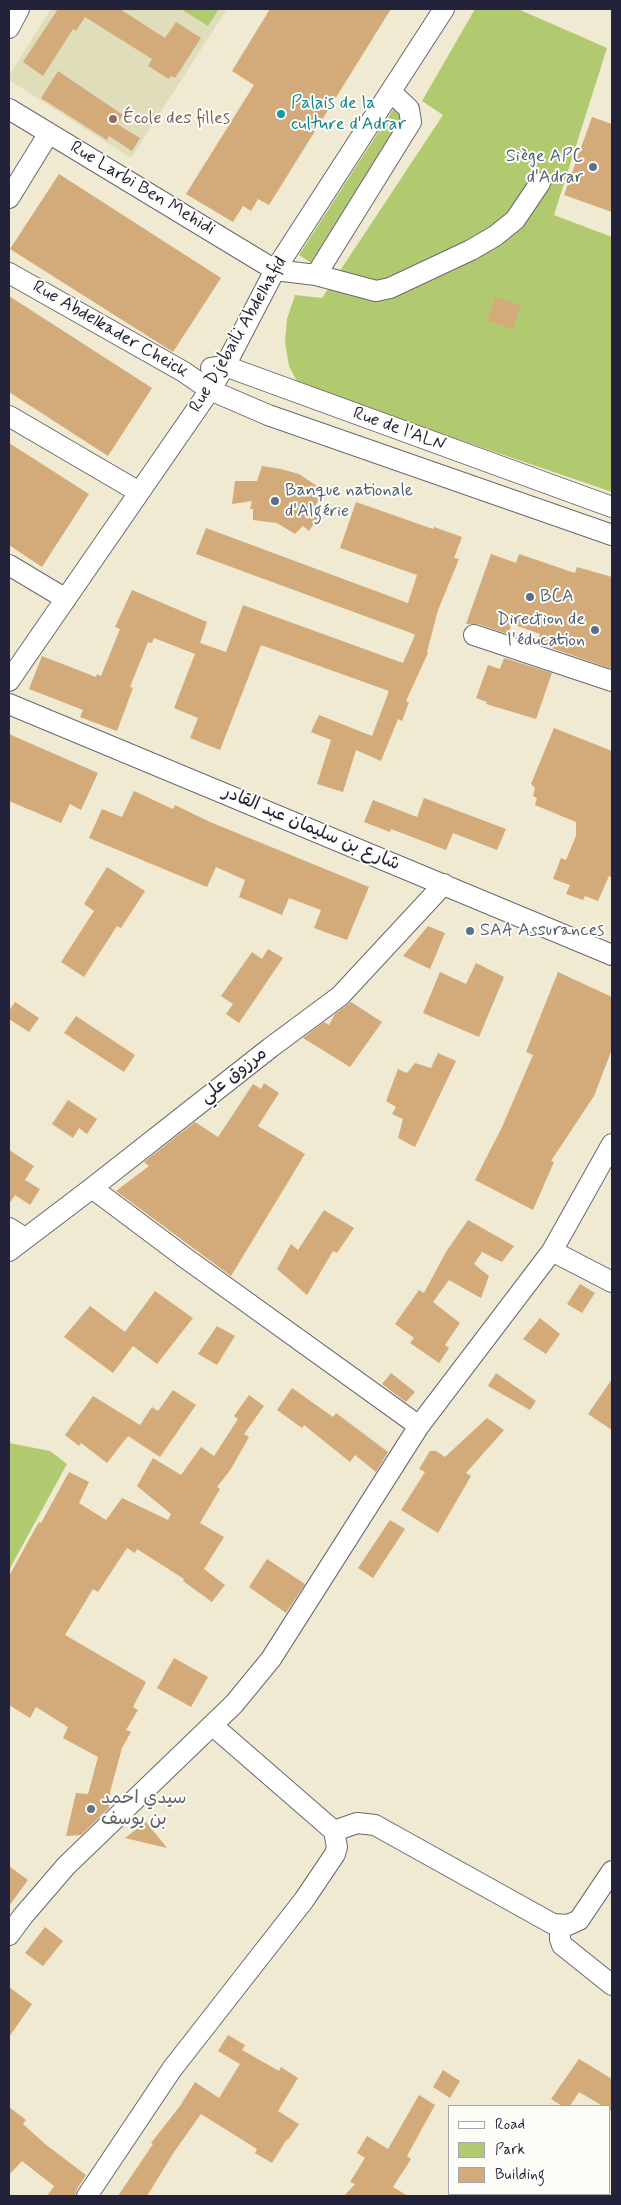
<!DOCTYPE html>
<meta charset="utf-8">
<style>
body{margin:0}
#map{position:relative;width:621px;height:2205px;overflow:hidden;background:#efead1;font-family:Mynerve,sans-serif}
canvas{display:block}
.frame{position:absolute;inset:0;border:10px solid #22223b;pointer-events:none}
.legend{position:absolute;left:448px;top:2105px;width:162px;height:90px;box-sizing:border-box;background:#fdfcf7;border:1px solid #a5a5ac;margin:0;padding:6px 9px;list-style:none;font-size:15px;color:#22223b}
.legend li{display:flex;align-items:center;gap:10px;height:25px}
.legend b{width:25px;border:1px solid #a5a5ac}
</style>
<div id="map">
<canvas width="621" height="2205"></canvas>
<div class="frame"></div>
<ul class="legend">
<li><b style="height:6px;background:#fff"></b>Road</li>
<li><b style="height:14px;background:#b2ca6f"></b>Park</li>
<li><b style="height:14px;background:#d3aa7a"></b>Building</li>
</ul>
</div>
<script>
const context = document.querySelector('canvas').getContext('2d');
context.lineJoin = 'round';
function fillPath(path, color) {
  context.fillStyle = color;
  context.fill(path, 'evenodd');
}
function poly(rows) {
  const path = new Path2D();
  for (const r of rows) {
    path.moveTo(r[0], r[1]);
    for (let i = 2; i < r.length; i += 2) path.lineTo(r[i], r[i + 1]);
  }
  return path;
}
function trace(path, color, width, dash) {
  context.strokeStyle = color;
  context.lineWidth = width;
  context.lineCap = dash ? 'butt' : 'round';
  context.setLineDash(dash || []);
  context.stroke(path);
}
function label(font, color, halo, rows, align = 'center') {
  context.font = font + ' Mynerve,"Playpen Sans Arabic",sans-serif';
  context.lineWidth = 4;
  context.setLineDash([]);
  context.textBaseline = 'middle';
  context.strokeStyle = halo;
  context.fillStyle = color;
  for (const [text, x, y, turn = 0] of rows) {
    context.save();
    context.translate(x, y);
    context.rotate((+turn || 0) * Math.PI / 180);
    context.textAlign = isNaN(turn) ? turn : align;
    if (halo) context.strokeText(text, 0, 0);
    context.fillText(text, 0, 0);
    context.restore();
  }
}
const built = poly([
 [51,9,227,9,131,158,9,80,9,76]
]);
const green = poly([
 [181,9,219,9,208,26],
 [475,9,518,9,607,48,554,215,612,237,612,492,299,385,289,366,285,342,287,319,295,295,322,298,443,115,422,101],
 [394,108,408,117,313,264,299,255],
 [9,1443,50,1451,67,1464,9,1570]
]);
const building = poly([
 [58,9,120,9,165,38,176,22,201,38,175,78,171,76,169,79,148,66,152,59,85,17,76,31,73,29,43,76,23,62],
 [270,9,391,9,269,205,258,199,251,211,243,206,233,222,186,194,254,85,232,71],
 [58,71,123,115,117,124,140,138,132,151,109,136,107,140,41,98],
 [592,117,612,124,612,212,564,195],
 [59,174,221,278,173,352,10,249],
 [9,296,152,388,108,456,9,392],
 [495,297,521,305,513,329,487,321],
 [9,443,89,494,42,567,9,545],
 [262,466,281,469,299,474,320,488,316,497,319,500,314,507,322,512,309,531,303,526,295,534,277,523,253,520,253,509,250,509,252,501,232,504,235,481,257,481],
 [356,502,433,529,434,527,462,537,454,558,459,559,438,610,427,652,428,653,406,701,409,702,402,721,398,719,381,761,356,750,343,792,317,784,331,740,311,732,319,715,372,736,389,691,261,645,220,750,190,738,198,718,174,708,195,654,154,638,152,643,148,642,130,687,133,688,117,731,80,717,83,710,29,689,42,656,96,677,97,674,101,676,120,629,115,627,132,590,207,622,200,643,226,652,243,605,403,663,415,635,411,633,196,554,206,528,408,603,417,575,340,548],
 [491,554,516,563,519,554,575,573,577,567,612,577,612,669,537,643,540,634,512,624,508,634,478,624,466,624],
 [504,658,552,673,536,719,486,704,487,702,476,698,488,665,500,669],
 [554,728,612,751,612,878,609,876,598,901,585,896,583,900,566,894,570,885,553,879,561,858,566,860,576,836,576,822,535,805,537,798,533,796,535,788,531,784],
 [9,734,98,773,81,810,70,804,61,823,9,801],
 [134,791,173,809,175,805,210,822,369,887,347,940,314,928,321,910,289,898,282,915,239,897,245,880,216,867,207,887,89,838,102,809,122,817],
 [424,798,506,829,497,850,453,833,446,850,391,829,390,832,364,822,373,800,417,817],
 [107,867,145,891,121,928,117,926,84,977,61,962,94,911,84,904],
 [428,926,445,933,430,969,403,956],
 [268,949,283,958,239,1023,226,1014,233,1004,221,996,252,952,262,959],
 [476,963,504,977,479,1037,423,1013,440,972,466,984],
 [558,972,612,997,612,1049,594,1096,551,1161,554,1162,533,1210,475,1180,502,1127,533,1055,526,1052],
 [15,1002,39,1018,29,1032,9,1019,9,1011],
 [351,1002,382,1022,350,1067,303,1038,324,1022,329,1025,335,1014],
 [76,1016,135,1055,124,1072,64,1033],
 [438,1053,456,1061,415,1147,398,1138,403,1119,392,1114,396,1107,386,1101,398,1069,407,1073,415,1063,431,1068],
 [264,1083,279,1093,258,1126,305,1154,231,1276,116,1191,149,1166,144,1162,195,1122,218,1137,253,1084,261,1089],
 [68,1100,97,1119,87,1134,79,1128,73,1138,52,1124],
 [9,1150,34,1166,25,1180,40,1189,30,1205,15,1195,9,1204],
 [324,1210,354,1228,337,1253,333,1251,307,1295,277,1269,291,1244,298,1250],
 [468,1220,514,1246,502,1262,482,1252,474,1264,489,1276,481,1298,449,1280,433,1302,460,1323,445,1345,449,1348,439,1363,410,1343,414,1338,395,1324,419,1290,424,1293,446,1252],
 [580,1284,595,1293,582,1313,567,1304],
 [155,1291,193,1318,157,1364,133,1346,113,1373,64,1337,90,1306,125,1332],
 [540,1318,560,1334,546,1354,523,1339],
 [217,1326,235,1336,217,1365,198,1354],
 [391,1373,415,1392,406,1402,382,1384],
 [496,1373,536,1401,530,1410,488,1386],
 [612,1379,612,1430,588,1414],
 [292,1388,333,1417,336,1413,388,1452,376,1472,355,1455,350,1462,304,1425,302,1428,277,1410],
 [173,1390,196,1405,160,1457,128,1436,107,1463,81,1443,79,1446,65,1435,93,1396,140,1425,152,1407,158,1411],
 [249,1395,264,1406,244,1434,249,1437,231,1469,217,1487,220,1489,200,1523,224,1537,204,1569,225,1585,212,1602,183,1581,184,1579,137,1549,135,1553,127,1548,98,1592,93,1589,65,1635,146,1682,133,1707,138,1710,126,1730,131,1732,122,1748,110,1792,109,1808,81,1835,66,1836,76,1793,88,1794,98,1757,63,1738,68,1727,36,1707,30,1718,9,1705,9,1576,35,1529,39,1522,41,1523,69,1472,89,1482,79,1503,106,1520,122,1498,168,1520,171,1514,137,1486,153,1458,181,1475,201,1447,214,1456,238,1419,234,1416],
 [487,1418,504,1430,466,1473,471,1476,438,1533,401,1510,425,1472,419,1469,430,1451,436,1451,445,1457],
 [390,1520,405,1529,373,1578,358,1568],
 [267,1559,305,1584,286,1613,249,1587],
 [174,1658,208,1677,191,1707,157,1688],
 [146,1822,167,1848,125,1838],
 [9,1866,28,1880,9,1906],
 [45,1927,63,1941,43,1966,25,1953],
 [9,1987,32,2004,9,2037],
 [228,2035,245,2045,242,2050,279,2071,281,2067,298,2078,278,2111,299,2124,288,2140,287,2139,272,2163,255,2153,257,2149,201,2114,174,2152,147,2196,118,2196,153,2144,151,2143,180,2106,195,2082,219,2098,240,2064,218,2051],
 [579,2059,612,2079,612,2112,610,2110,610,2106,603,2106,579,2092,570,2106,562,2106,551,2099],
 [443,2070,460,2081,450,2098,433,2087],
 [419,2095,435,2105,407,2156,411,2159,393,2187,408,2196,344,2196,355,2184,350,2182,365,2158,357,2153,367,2136,388,2149],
 [9,2107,26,2120,23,2124,45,2144,86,2175,77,2189,75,2196,47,2196,54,2186,22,2161,9,2175]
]);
const minor = poly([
 [9,28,19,9],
 [9,109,275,270,316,275,376,291,390,288,471,250,495,236,515,220,540,183],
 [9,198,49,133],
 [9,273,184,372,210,390,268,415,612,535],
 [316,275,411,122,409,109,391,92],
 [211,368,225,366,612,507],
 [9,416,139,492],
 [9,565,66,599],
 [474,635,612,681],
 [9,681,210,390,225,366,275,270,444,9],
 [9,704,612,955],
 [92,1188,184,1257,419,1426],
 [9,1228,25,1238],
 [9,1251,92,1188,270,1048,340,996,444,884],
 [552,1251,612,1282],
 [334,1831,357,1823,375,1825,553,1924,568,1925,579,1920,612,1871],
 [560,1925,560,1939,562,1945,612,1985],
 [9,1935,23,1916,66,1866,234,1704,271,1659,419,1426,552,1251,612,1144],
 [87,2196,172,2069,304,1900,335,1854,337,1847,334,1831,212,1725]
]);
const markers = [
 [281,114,5,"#0f9aa8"],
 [113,119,5,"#8d6e63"],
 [593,167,5,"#5c6f8a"],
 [275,501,5,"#5c6f8a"],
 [530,597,5,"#5c6f8a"],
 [595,630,5,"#5c6f8a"],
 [470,931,5,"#5c6f8a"],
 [91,1809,5,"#6b7280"]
];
const cultureNames = [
 ["Palais de la",291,104],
 ["culture d'Adrar",291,125]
];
const educationNames = [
 ["École des filles",123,119]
];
const serviceNames = [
 ["Siège APC",583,157,"right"],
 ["d'Adrar",583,178,"right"],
 ["Banque nationale",285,491],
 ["d'Algérie",285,512],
 ["BCA",540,597],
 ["Direction de",585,620,"right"],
 ["l'éducation",585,641,"right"],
 ["SAA Assurances",480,931]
];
const streetNames = [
 ["Rue Larbi Ben Mehidi",142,189,31],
 ["Rue Abdelkader Cheick",110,330,30],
 ["Rue Djebaili Abdelhafid",239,335,-60],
 ["Rue de l'ALN",399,430,20],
 ["شارع بن سليمان عبد القادر",311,829,23],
 ["مرزوق علي",234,1076,-38]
];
const worshipNames = [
 ["سيدي احمد",101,1799],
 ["بن يوسف",101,1820]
];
fillPath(built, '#e0ddbb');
fillPath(green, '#b2ca6f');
fillPath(building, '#d3aa7a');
trace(minor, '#6a6870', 22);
trace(minor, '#fff', 20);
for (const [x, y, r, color] of markers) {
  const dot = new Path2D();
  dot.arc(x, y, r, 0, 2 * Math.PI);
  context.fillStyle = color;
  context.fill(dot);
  trace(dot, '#fdfcf7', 2);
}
label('18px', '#0d838f', '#fdfcf7', cultureNames, 'left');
label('18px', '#785e54', '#fdfcf7', educationNames, 'left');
label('18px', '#4e5e75', '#fdfcf7', serviceNames, 'left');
label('18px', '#22223b', '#fdfcf7', streetNames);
label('18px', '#5b616d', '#fdfcf7', worshipNames, 'left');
</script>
